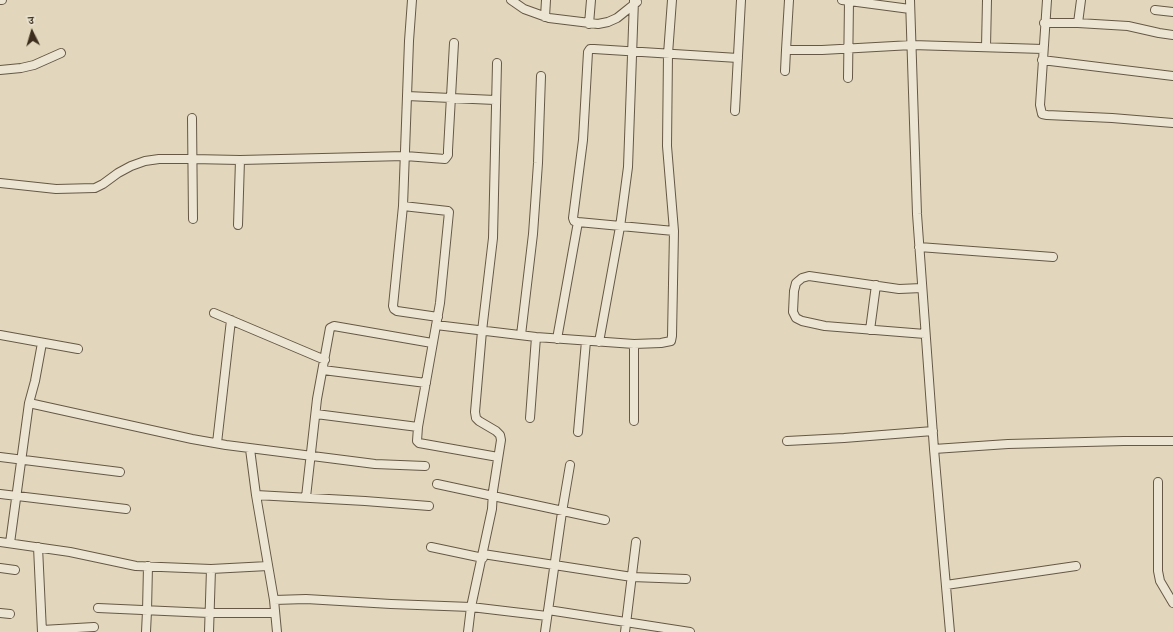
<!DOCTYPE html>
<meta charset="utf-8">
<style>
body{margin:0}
#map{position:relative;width:1173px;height:632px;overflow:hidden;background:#e2d7bc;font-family:"Gentium Book Plus","Noto Serif Devanagari",serif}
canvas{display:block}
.north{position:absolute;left:12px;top:12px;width:40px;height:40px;-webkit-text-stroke:3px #ece5d3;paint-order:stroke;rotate:355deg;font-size:11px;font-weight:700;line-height:16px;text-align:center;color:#3c2d1d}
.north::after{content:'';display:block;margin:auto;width:14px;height:18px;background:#3c2d1d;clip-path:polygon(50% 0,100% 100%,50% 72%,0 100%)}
</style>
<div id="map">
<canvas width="1173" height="632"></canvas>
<div class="north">उ</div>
</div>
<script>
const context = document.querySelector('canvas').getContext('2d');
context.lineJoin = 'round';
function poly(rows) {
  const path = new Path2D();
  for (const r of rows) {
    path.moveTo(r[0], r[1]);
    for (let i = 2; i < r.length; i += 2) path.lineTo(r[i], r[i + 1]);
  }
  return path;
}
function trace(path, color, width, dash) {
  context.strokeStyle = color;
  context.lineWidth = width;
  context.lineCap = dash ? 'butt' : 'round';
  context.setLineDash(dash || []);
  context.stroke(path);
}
const street = poly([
 [0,0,2,0],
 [412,0,409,41,403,206,393,306,394,309,397,311,438,317],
 [511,0,524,9,549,18,598,24,608,22,617,18,637,2],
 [842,0,910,9],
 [910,0,917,214,934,449,950,632],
 [1047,0,1040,105,1042,114,1047,115,1112,118,1173,123],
 [1155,10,1173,12],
 [545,17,546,0],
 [1044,23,1078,23,1128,26,1159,33,1173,35],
 [1078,23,1081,0],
 [589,24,591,0],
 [986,47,987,0],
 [786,50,822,50,912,45,1043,49],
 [1042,60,1173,76],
 [0,70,21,68,34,65,61,53],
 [785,71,786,50,789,0],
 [848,78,849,1],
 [407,96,495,100],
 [735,111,741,0],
 [192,118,193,219],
 [0,183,56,189,95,188,103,184,118,173,131,166,145,161,159,159,192,159,240,160,405,156,445,159,448,155,448,150,454,43],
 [403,206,448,211,449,212,440,303,418,427,417,441,419,443,498,457],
 [238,225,240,160],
 [674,231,578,222,574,221,573,218,583,140,588,52,590,49,594,49,738,58],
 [919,247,1053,257],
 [922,288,899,289,809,276,802,278,796,283,794,291,793,312,796,318,802,321,825,326,925,334],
 [214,313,325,360],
 [436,325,536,337,634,344,661,343,671,341,672,336,674,231,667,146,668,54,672,0],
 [870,330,876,285],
 [0,335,78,349],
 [521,335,533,234,538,163,541,76],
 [557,339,578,222],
 [599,342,620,227,628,167,634,0],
 [323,370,426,383],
 [29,403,192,439,226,445,375,464,425,466],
 [316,414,418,427],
 [530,418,536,337],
 [634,421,634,344],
 [578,432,586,341],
 [787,441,844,438,933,431],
 [217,443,231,320],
 [250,449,256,495,274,600,277,632],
 [934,449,1008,444,1124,441,1173,441],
 [0,457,120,472],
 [1158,482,1158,571,1160,581,1173,603],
 [437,484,605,520],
 [0,494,126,509],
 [256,495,365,501,429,506],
 [306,497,317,399,330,328,334,326,432,343],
 [0,542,70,552,136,566,211,569,268,566],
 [10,543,29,403,35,381,42,343],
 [38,547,42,632],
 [431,547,483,558],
 [483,554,632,577,686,579],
 [0,568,15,570],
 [946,585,1076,566],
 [274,600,306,599,391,604,471,607,547,616],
 [98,608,209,613,275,613],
 [548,610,690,632],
 [0,613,10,614],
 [42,630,94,627],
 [146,632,147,611,148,566],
 [209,632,211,569],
 [468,632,471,607,492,509,493,491,501,440,500,435,496,431,479,421,476,418,475,412,482,331,493,238,497,63],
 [545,632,562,512,570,465],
 [625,632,636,542]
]);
trace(street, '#665845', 10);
trace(street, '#ece5d3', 8);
</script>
